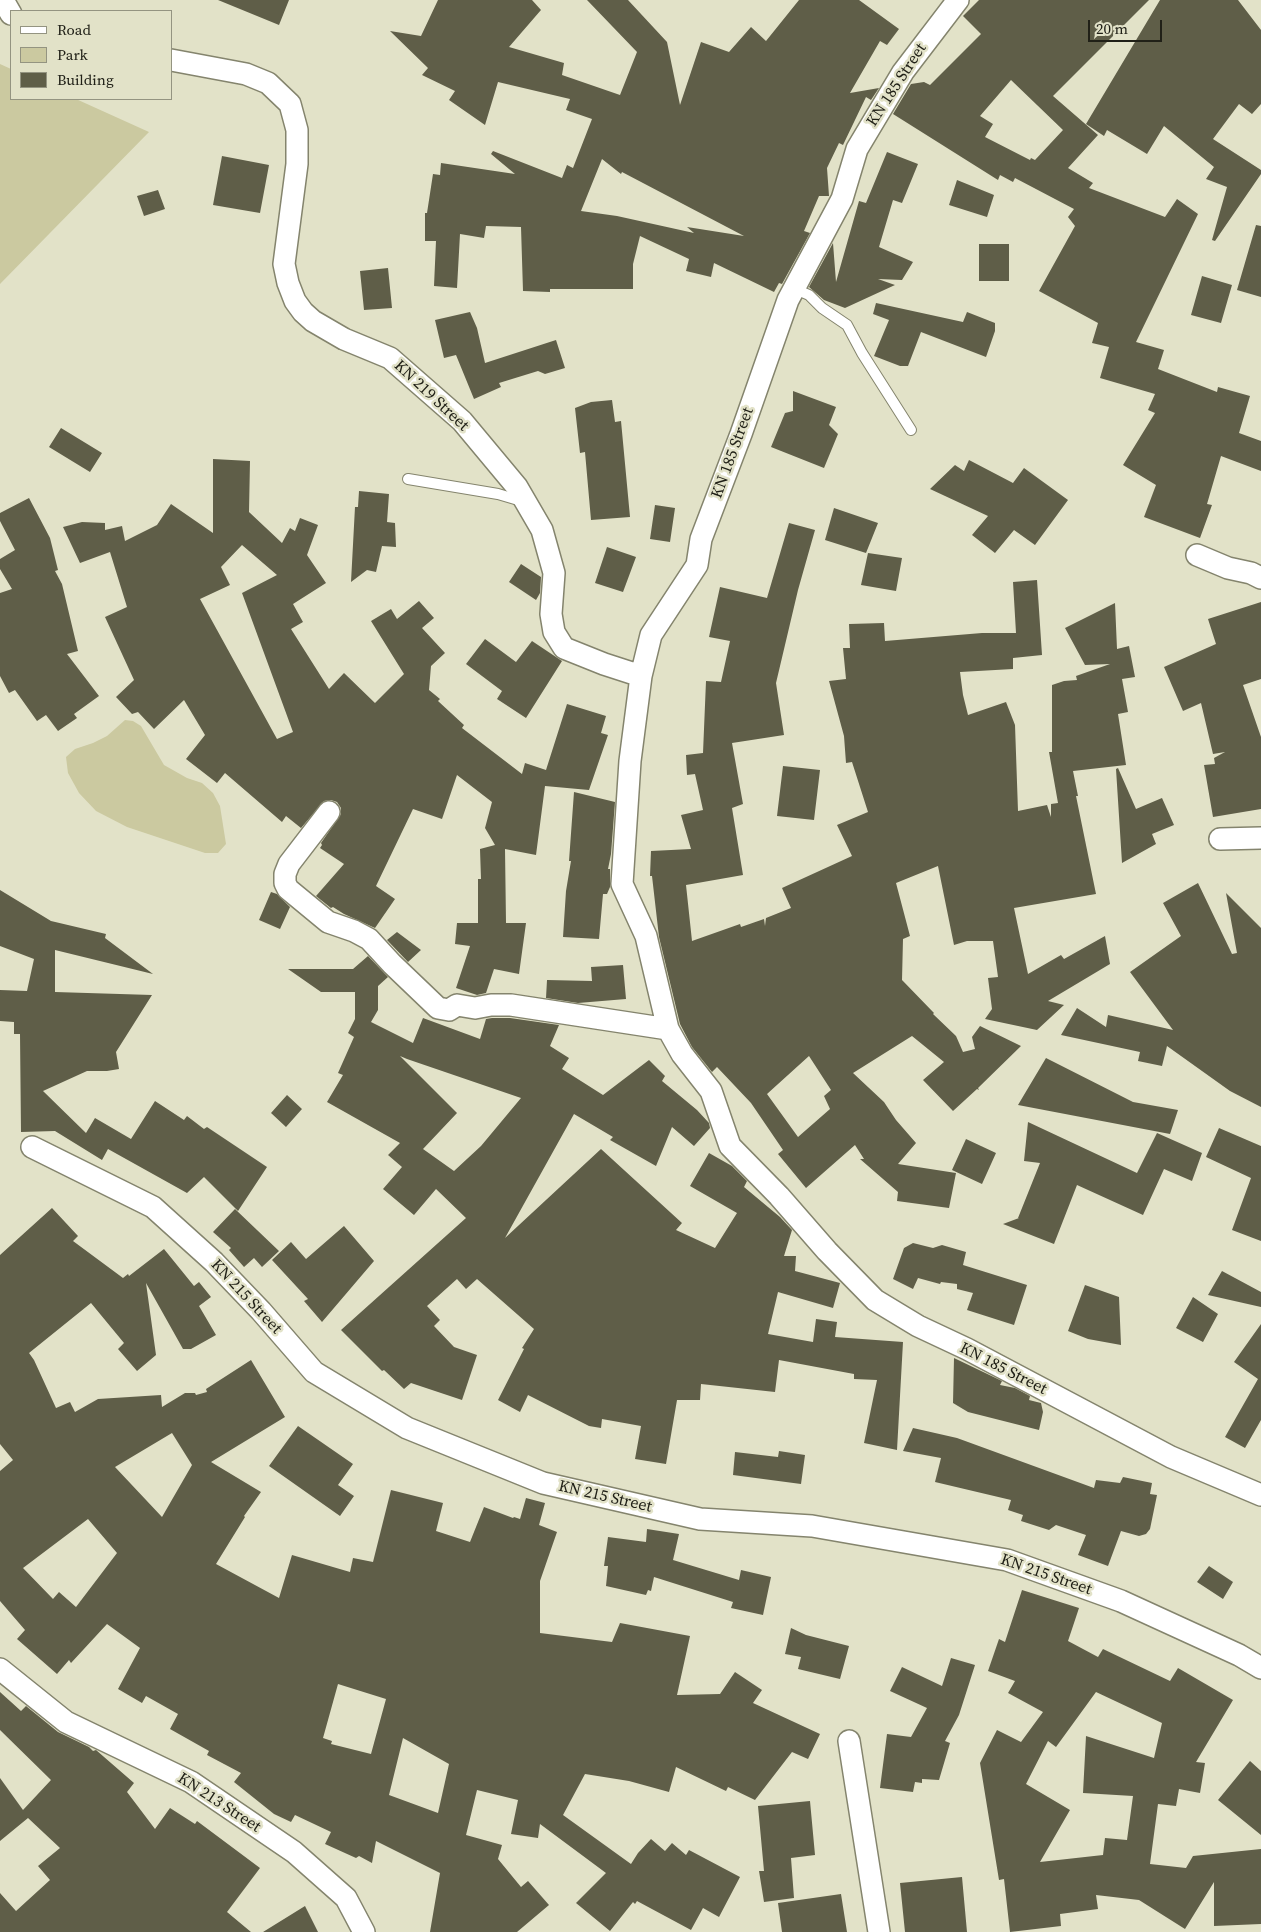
<!DOCTYPE html>
<style>
body{margin:0}
#map{position:relative;width:1261px;height:1932px;overflow:hidden;background:#e2e2c8;font-family:"Source Serif 4",serif}
canvas{display:block}
.legend{position:absolute;left:10px;top:10px;width:162px;height:90px;box-sizing:border-box;background:#e2e2c8;border:1px solid #949481;margin:0;padding:6px 9px;list-style:none;font-size:15px;color:#202017}
.legend li{display:flex;align-items:center;gap:10px;height:25px}
.legend b{width:25px;border:1px solid #949481}
.scale{position:absolute;left:1088px;top:20px;width:74px;height:22px;box-sizing:border-box;border:2px solid #202017;border-top:0;padding-left:6px;font-size:15px;line-height:18px;white-space:nowrap;color:#202017;-webkit-text-stroke:4px #e2e2c8;paint-order:stroke}
</style>
<div id="map">
<canvas width="1261" height="1932"></canvas>
<ul class="legend">
<li><b style="height:6px;background:#fff"></b>Road</li>
<li><b style="height:14px;background:#cbc9a0"></b>Park</li>
<li><b style="height:14px;background:#5f5e48"></b>Building</li>
</ul>
<div class="scale">20 m</div>
</div>
<script>
const context = document.querySelector('canvas').getContext('2d');
context.lineJoin = 'round';
function fillPath(path, color) {
  context.fillStyle = color;
  context.fill(path, 'evenodd');
}
function poly(rows) {
  const path = new Path2D();
  for (const r of rows) {
    path.moveTo(r[0], r[1]);
    for (let i = 2; i < r.length; i += 2) path.lineTo(r[i], r[i + 1]);
  }
  return path;
}
function trace(path, color, width, dash) {
  context.strokeStyle = color;
  context.lineWidth = width;
  context.lineCap = dash ? 'butt' : 'round';
  context.setLineDash(dash || []);
  context.stroke(path);
}
function label(font, color, halo, rows, align = 'center') {
  context.font = font + ' "Source Serif 4",serif';
  context.lineWidth = 5;
  context.setLineDash([]);
  context.textBaseline = 'middle';
  context.strokeStyle = halo;
  context.fillStyle = color;
  for (const [text, x, y, turn = 0] of rows) {
    context.save();
    context.translate(x, y);
    context.rotate((+turn || 0) * Math.PI / 180);
    context.textAlign = isNaN(turn) ? turn : align;
    if (halo) context.strokeText(text, 0, 0);
    context.fillText(text, 0, 0);
    context.restore();
  }
}
const green = poly([
 [0,64,11,69,11,99,76,99,149,132,0,284],
 [125,720,133,721,141,726,164,765,187,778,202,783,213,793,220,806,226,844,218,853,205,853,127,827,96,811,79,793,68,773,66,757,75,749,93,743,107,736]
]);
const building = poly([
 [218,0,289,0,279,25],
 [438,0,532,0,541,10,509,47,564,63,562,75,620,95,637,52,587,0,628,0,667,42,680,105,701,42,729,52,751,27,766,41,799,0,859,0,899,29,887,45,880,41,850,93,879,88,871,100,866,97,843,145,839,143,827,168,829,196,819,196,804,231,810,233,782,284,779,283,774,292,714,263,711,277,686,271,689,259,640,236,633,264,633,289,550,289,550,292,523,291,521,227,486,226,484,238,460,234,457,288,434,286,436,241,425,241,425,213,427,213,433,174,440,175,441,163,515,174,491,154,493,151,562,178,567,165,573,168,592,119,566,110,570,99,498,82,485,125,449,100,455,91,422,75,428,68,390,31,421,36],
 [602,159,621,174,622,172,744,236,687,227,694,233,617,216,581,211],
 [979,0,1149,0,1053,96,1098,135,1068,168,1093,183,1089,188,1165,217,1177,199,1198,214,1136,342,1164,350,1158,369,1217,392,1218,387,1250,396,1239,433,1261,441,1261,471,1221,456,1207,504,1212,505,1200,538,1144,517,1156,485,1123,465,1155,413,1148,410,1155,394,1100,378,1109,347,1092,343,1098,323,1039,291,1075,226,1068,217,1074,209,1015,178,1013,182,1000,175,998,180,893,114,911,84,924,82,930,85,981,34,963,16],
 [1011,80,1063,130,1035,160,1031,158,1030,160,985,137,993,124,980,116],
 [1160,0,1238,0,1261,30,1261,104,1252,114,1239,104,1213,139,1261,170,1261,174,1215,241,1212,240,1227,187,1206,179,1214,167,1164,126,1147,154,1107,130,1104,136,1086,124],
 [887,152,918,164,902,203,893,200,879,247,913,262,902,280,878,279,895,285,845,308,824,300,809,287,833,243,836,282,859,201,866,203],
 [222,156,269,165,260,213,213,205],
 [957,180,994,195,987,217,949,205],
 [158,190,165,209,144,216,137,196],
 [1256,225,1261,226,1261,297,1237,290],
 [979,244,1009,244,1009,281,979,281],
 [388,268,392,308,364,310,360,271],
 [1202,276,1232,285,1221,323,1191,315],
 [876,303,963,322,967,312,995,323,995,331,986,357,921,332,908,366,900,366,874,356,889,320,873,314],
 [470,312,477,328,485,363,556,340,565,368,545,374,538,371,499,383,501,387,474,399,456,355,444,358,435,320],
 [793,391,836,407,829,425,838,434,824,468,771,447,785,413,793,411],
 [612,400,615,422,621,421,630,517,591,520,585,452,580,453,575,408,591,402],
 [61,428,102,453,90,472,49,447],
 [213,459,250,461,249,512,282,543,290,528,295,531,300,518,318,525,307,555,326,583,293,604,303,622,291,629,329,689,344,673,375,703,404,674,371,621,391,609,397,619,419,601,434,618,422,628,445,653,431,666,429,690,440,699,438,701,464,725,462,728,522,774,525,763,546,770,567,704,606,716,601,733,608,735,589,790,545,786,536,855,505,849,506,923,526,923,519,974,494,969,486,993,477,995,456,988,470,946,455,944,457,923,478,923,478,879,481,879,480,849,495,845,485,828,492,802,457,775,442,819,413,809,376,886,395,899,375,928,344,914,333,907,331,908,316,896,344,864,320,848,322,845,321,843,341,814,341,808,337,802,331,800,324,801,301,828,286,816,282,822,225,773,217,783,186,759,205,735,184,700,154,729,138,712,132,714,116,697,134,680,105,617,127,607,110,552,80,563,63,527,82,522,105,523,105,530,122,526,125,541,157,525,171,504,213,533],
 [242,545,277,575,242,593,293,732,277,739,200,599,230,585,221,567],
 [969,460,1013,483,1024,468,1068,500,1035,545,1014,530,995,553,972,535,988,516,930,489,955,465,964,471],
 [359,491,389,494,387,522,395,523,396,547,382,546,376,572,367,570,351,582,355,507,358,507],
 [29,498,50,538,58,570,55,571,62,584,78,651,67,654,99,696,74,714,77,718,58,731,46,715,37,721,15,690,9,693,0,676,0,593,12,589,0,569,0,559,15,550,0,521,0,513],
 [655,505,675,508,670,542,650,539],
 [834,508,878,523,866,553,825,540],
 [789,523,815,530,798,590,776,683,784,735,732,743,743,804,732,808,743,875,686,885,692,941,740,924,741,927,764,919,765,926,766,918,791,908,782,888,852,856,837,825,868,812,852,762,846,763,844,736,829,681,846,679,843,648,850,648,849,624,884,623,885,641,982,633,1016,633,1013,582,1037,580,1042,655,1013,658,1013,669,960,672,963,695,968,715,1006,702,1015,725,1018,811,1047,805,1051,817,1051,804,1058,803,1049,752,1052,752,1052,685,1064,681,1077,680,1076,676,1110,664,1085,665,1065,628,1115,603,1117,649,1129,646,1135,677,1122,679,1128,712,1118,714,1126,765,1073,771,1078,796,1076,796,1096,894,1014,908,1028,974,1061,955,1064,959,1105,936,1110,964,1048,1001,1064,1005,1037,1030,985,1019,992,1009,988,978,998,977,993,941,967,941,954,945,938,866,896,883,910,936,903,939,902,980,934,1013,933,1014,956,1036,963,1052,975,1049,972,1037,980,1026,1021,1046,978,1088,979,1090,977,1089,953,1111,923,1080,944,1062,912,1036,853,1073,884,1102,896,1120,916,1143,898,1164,956,1173,949,1208,897,1201,898,1192,860,1159,864,1159,855,1145,806,1188,778,1154,783,1150,751,1103,717,1067,712,1072,692,1047,680,1024,659,937,652,876,650,876,651,851,691,849,681,815,703,810,695,774,687,775,686,755,703,753,706,681,721,682,730,641,709,637,720,587,767,598],
 [809,1056,831,1090,824,1096,830,1109,798,1137,767,1094],
 [607,547,636,557,623,592,595,583],
 [868,553,902,558,896,591,861,585],
 [521,564,541,577,540,593,536,600,509,582],
 [1261,602,1261,679,1243,685,1261,737,1261,809,1213,817,1204,765,1215,764,1214,758,1225,752,1213,754,1201,703,1183,711,1164,667,1216,644,1208,619],
 [485,639,516,662,532,641,562,661,526,718,497,699,502,691,466,664],
 [783,766,820,770,814,820,777,816],
 [1118,768,1136,809,1162,798,1174,825,1152,834,1156,844,1122,863,1116,769],
 [574,792,615,802,611,854,608,869,610,869,610,887,607,894,603,894,599,939,563,937,566,891,571,861,569,861],
 [1198,883,1232,954,1237,953,1226,893,1261,928,1261,1107,1230,1091,1167,1046,1162,1066,1138,1061,1140,1052,1061,1035,1077,1008,1106,1027,1108,1015,1173,1030,1130,972,1181,936,1163,903],
 [0,890,51,921,106,934,105,938,153,974,55,950,55,992,152,995,116,1052,119,1069,107,1071,87,1071,43,1091,86,1133,95,1118,131,1139,155,1101,184,1120,187,1116,204,1129,207,1127,267,1167,238,1211,204,1177,187,1193,108,1149,102,1160,55,1131,21,1132,20,1034,14,1034,14,1022,0,1021,0,990,27,991,34,959,0,946],
 [271,892,277,894,290,907,280,929,259,920],
 [397,932,421,950,408,962,387,940],
 [368,956,388,977,378,986,378,1010,371,1022,413,1043,423,1018,480,1039,486,1019,492,1018,510,1018,559,1025,550,1046,569,1058,562,1069,603,1095,649,1060,665,1076,662,1081,697,1110,709,1123,710,1128,694,1146,672,1127,656,1166,610,1140,613,1137,574,1114,505,1238,601,1149,682,1223,676,1230,715,1248,737,1213,690,1186,709,1153,732,1166,747,1181,744,1187,780,1217,792,1230,784,1256,796,1256,795,1271,840,1283,833,1308,778,1292,768,1334,813,1342,816,1319,837,1322,835,1337,903,1342,897,1450,864,1443,877,1380,854,1379,854,1374,779,1360,775,1392,701,1384,700,1400,677,1400,666,1464,635,1459,641,1426,602,1419,601,1428,589,1426,528,1395,520,1412,498,1400,524,1349,522,1348,534,1329,477,1279,466,1289,457,1279,427,1306,440,1320,434,1326,454,1347,477,1355,462,1400,411,1383,404,1389,384,1370,382,1371,341,1330,466,1218,436,1189,414,1215,383,1189,402,1167,388,1155,400,1143,327,1102,343,1075,338,1073,354,1037,348,1033,355,1019,355,992,321,992,288,969,353,969],
 [400,1056,407,1059,521,1098,481,1146,454,1171,423,1149,457,1113],
 [623,965,626,999,578,1003,546,998,547,980,592,981,591,967],
 [1046,1058,1133,1102,1178,1110,1170,1134,1018,1105],
 [287,1095,302,1109,286,1127,271,1113],
 [1028,1122,1137,1173,1157,1133,1202,1153,1192,1181,1164,1169,1143,1215,1077,1185,1054,1244,1003,1224,1019,1218,1018,1218,1040,1163,1024,1161],
 [1219,1128,1261,1146,1261,1241,1232,1230,1251,1178,1206,1157],
 [966,1139,996,1153,982,1184,952,1170],
 [52,1208,78,1236,73,1241,123,1278,128,1274,129,1276,164,1249,194,1286,199,1282,211,1297,199,1306,216,1335,191,1349,183,1349,146,1283,156,1355,137,1371,118,1349,124,1343,91,1303,29,1353,34,1360,56,1408,70,1402,75,1412,98,1399,161,1395,162,1407,185,1393,195,1393,196,1395,207,1392,206,1389,251,1360,285,1417,211,1462,261,1492,244,1516,245,1517,216,1564,279,1598,292,1555,350,1572,353,1558,373,1562,391,1490,443,1503,436,1531,470,1542,484,1507,513,1518,514,1517,520,1519,526,1498,545,1503,539,1525,557,1532,540,1581,540,1633,612,1642,620,1623,690,1636,677,1695,720,1694,735,1672,762,1690,753,1703,820,1734,808,1759,792,1752,755,1800,728,1787,726,1791,676,1767,669,1792,629,1781,585,1774,563,1815,631,1864,638,1853,651,1839,665,1851,672,1843,686,1855,689,1850,740,1877,719,1917,703,1908,691,1930,637,1901,635,1904,633,1902,610,1931,576,1903,606,1873,540,1824,538,1838,511,1834,518,1800,477,1790,466,1835,502,1845,498,1859,521,1887,528,1881,549,1905,517,1932,430,1932,440,1873,376,1841,372,1863,359,1856,356,1858,325,1844,331,1832,295,1815,291,1822,274,1814,234,1782,241,1773,207,1755,209,1751,170,1729,178,1714,146,1696,142,1703,118,1689,140,1648,107,1624,71,1663,69,1660,57,1674,17,1639,25,1630,0,1601,0,1471,13,1460,0,1444,0,1255],
 [172,1433,192,1465,162,1517,115,1467],
 [88,1519,117,1553,76,1607,59,1592,53,1599,23,1568],
 [338,1684,386,1699,371,1754,331,1744,332,1741,323,1738],
 [403,1738,449,1764,438,1813,389,1795],
 [235,1209,279,1251,262,1267,254,1258,244,1267,229,1250,231,1248,213,1232],
 [344,1226,374,1261,322,1322,304,1301,308,1299,272,1260,291,1242,306,1259],
 [913,1243,933,1248,942,1245,966,1252,963,1265,1027,1285,1014,1325,967,1310,973,1293,957,1289,957,1284,941,1282,940,1284,918,1278,913,1289,893,1279,904,1248],
 [1222,1271,1261,1292,1261,1307,1208,1295],
 [1085,1285,1119,1297,1121,1345,1088,1339,1068,1331],
 [1193,1297,1218,1314,1203,1342,1176,1328],
 [1261,1324,1261,1420,1245,1448,1225,1437,1258,1379,1234,1362],
 [954,1358,1002,1381,1000,1385,1015,1388,1030,1396,1029,1400,1041,1403,1043,1412,1039,1430,968,1412,953,1403],
 [298,1426,353,1464,338,1485,354,1496,340,1516,269,1466],
 [913,1428,957,1438,1094,1488,1096,1480,1120,1483,1123,1477,1152,1483,1150,1494,1157,1495,1150,1529,1146,1534,1139,1536,1121,1531,1108,1566,1078,1555,1086,1535,1056,1525,1049,1530,1021,1521,1023,1515,1008,1510,1011,1500,935,1482,941,1458,903,1451],
 [779,1451,805,1455,801,1484,733,1475,735,1452,778,1457],
 [647,1529,679,1534,673,1560,739,1580,741,1570,771,1577,763,1615,731,1608,733,1602,654,1577,651,1591,648,1590,646,1595,606,1586,608,1566,604,1566,608,1537,646,1542],
 [1209,1566,1233,1582,1223,1599,1197,1582],
 [1022,1590,1079,1608,1068,1641,1098,1657,1103,1649,1170,1681,1178,1668,1233,1700,1196,1762,1205,1763,1200,1793,1179,1789,1176,1806,1158,1804,1150,1864,1186,1868,1193,1856,1261,1849,1261,1924,1214,1926,1214,1882,1185,1929,1139,1900,1096,1895,1098,1909,1060,1914,1061,1926,1010,1932,1004,1879,999,1880,980,1763,997,1730,1021,1742,1043,1712,1008,1693,1015,1681,988,1671,999,1639,1005,1642],
 [1096,1692,1162,1723,1154,1758,1086,1736,1083,1793,1133,1796,1127,1840,1105,1838,1103,1855,1040,1862,1070,1810,1026,1784,1048,1741,1056,1747],
 [791,1628,806,1635,849,1646,840,1679,798,1669,801,1657,785,1654],
 [951,1658,975,1665,959,1715,945,1741,950,1743,939,1780,922,1779,922,1783,915,1782,913,1792,880,1788,887,1734,911,1737,927,1708,890,1691,902,1667,942,1686],
 [0,1692,21,1711,26,1706,58,1732,89,1747,93,1751,96,1750,134,1783,127,1792,155,1829,170,1808,195,1824,197,1821,260,1868,227,1912,251,1932,0,1932,0,1893,16,1911,50,1880,38,1866,60,1848,28,1818,0,1841,0,1778,23,1810,51,1780,0,1730],
 [1250,1761,1261,1771,1261,1835,1218,1800],
 [810,1801,815,1855,791,1858,794,1898,764,1902,759,1871,764,1871,758,1806],
 [962,1877,967,1932,905,1932,900,1883],
 [841,1894,847,1932,782,1932,778,1903],
 [305,1906,318,1932,263,1932]
]);
const lane = poly([
 [794,291,795,289,809,295,822,308,847,325,862,353,911,430],
 [408,479,498,494,525,502]
]);
const street = poly([
 [3,0,11,14],
 [958,0,903,72,857,149,842,199,788,300,741,434,701,539,697,565,651,635,641,676,630,761,622,884,646,936,668,1029,682,1054,711,1091,730,1146,779,1196,827,1251,875,1300,918,1326,967,1349,1171,1457,1261,1495],
 [171,60,246,74,268,83,290,104,297,130,297,164,284,264,288,283,295,301,303,312,313,321,344,339,390,358,462,421,517,487,542,530,554,573,551,614,554,632,564,648,604,664,641,676],
 [1197,555,1228,568,1251,573,1261,578],
 [329,812,289,864,285,874,285,883,288,889,328,922,354,931,369,939,392,964,438,1008,449,1010,457,1005,475,1008,491,1005,511,1005,668,1029],
 [1220,839,1261,838],
 [32,1147,153,1207,214,1262,261,1311,314,1372,407,1428,543,1483,700,1519,812,1526,1007,1560,1121,1601,1239,1655,1261,1668],
 [0,1669,66,1722,191,1782,294,1852,346,1898,364,1932],
 [849,1741,879,1932]
]);
const streetNames = [
 ["KN 185 Street",897,85,-57],
 ["KN 219 Street",431,396,43],
 ["KN 185 Street",733,453,-70],
 ["KN 215 Street",246,1297,47],
 ["KN 185 Street",1003,1369,27],
 ["KN 215 Street",605,1497,13],
 ["KN 215 Street",1046,1575,19],
 ["KN 213 Street",219,1803,33]
];
fillPath(green, '#cbc9a0');
fillPath(building, '#5f5e48');
trace(lane, '#84846d', 12);
trace(street, '#84846d', 24);
trace(lane, '#fff', 10);
trace(street, '#fff', 21);
label('16px', '#202017', '#e2e2c8', streetNames);
</script>
